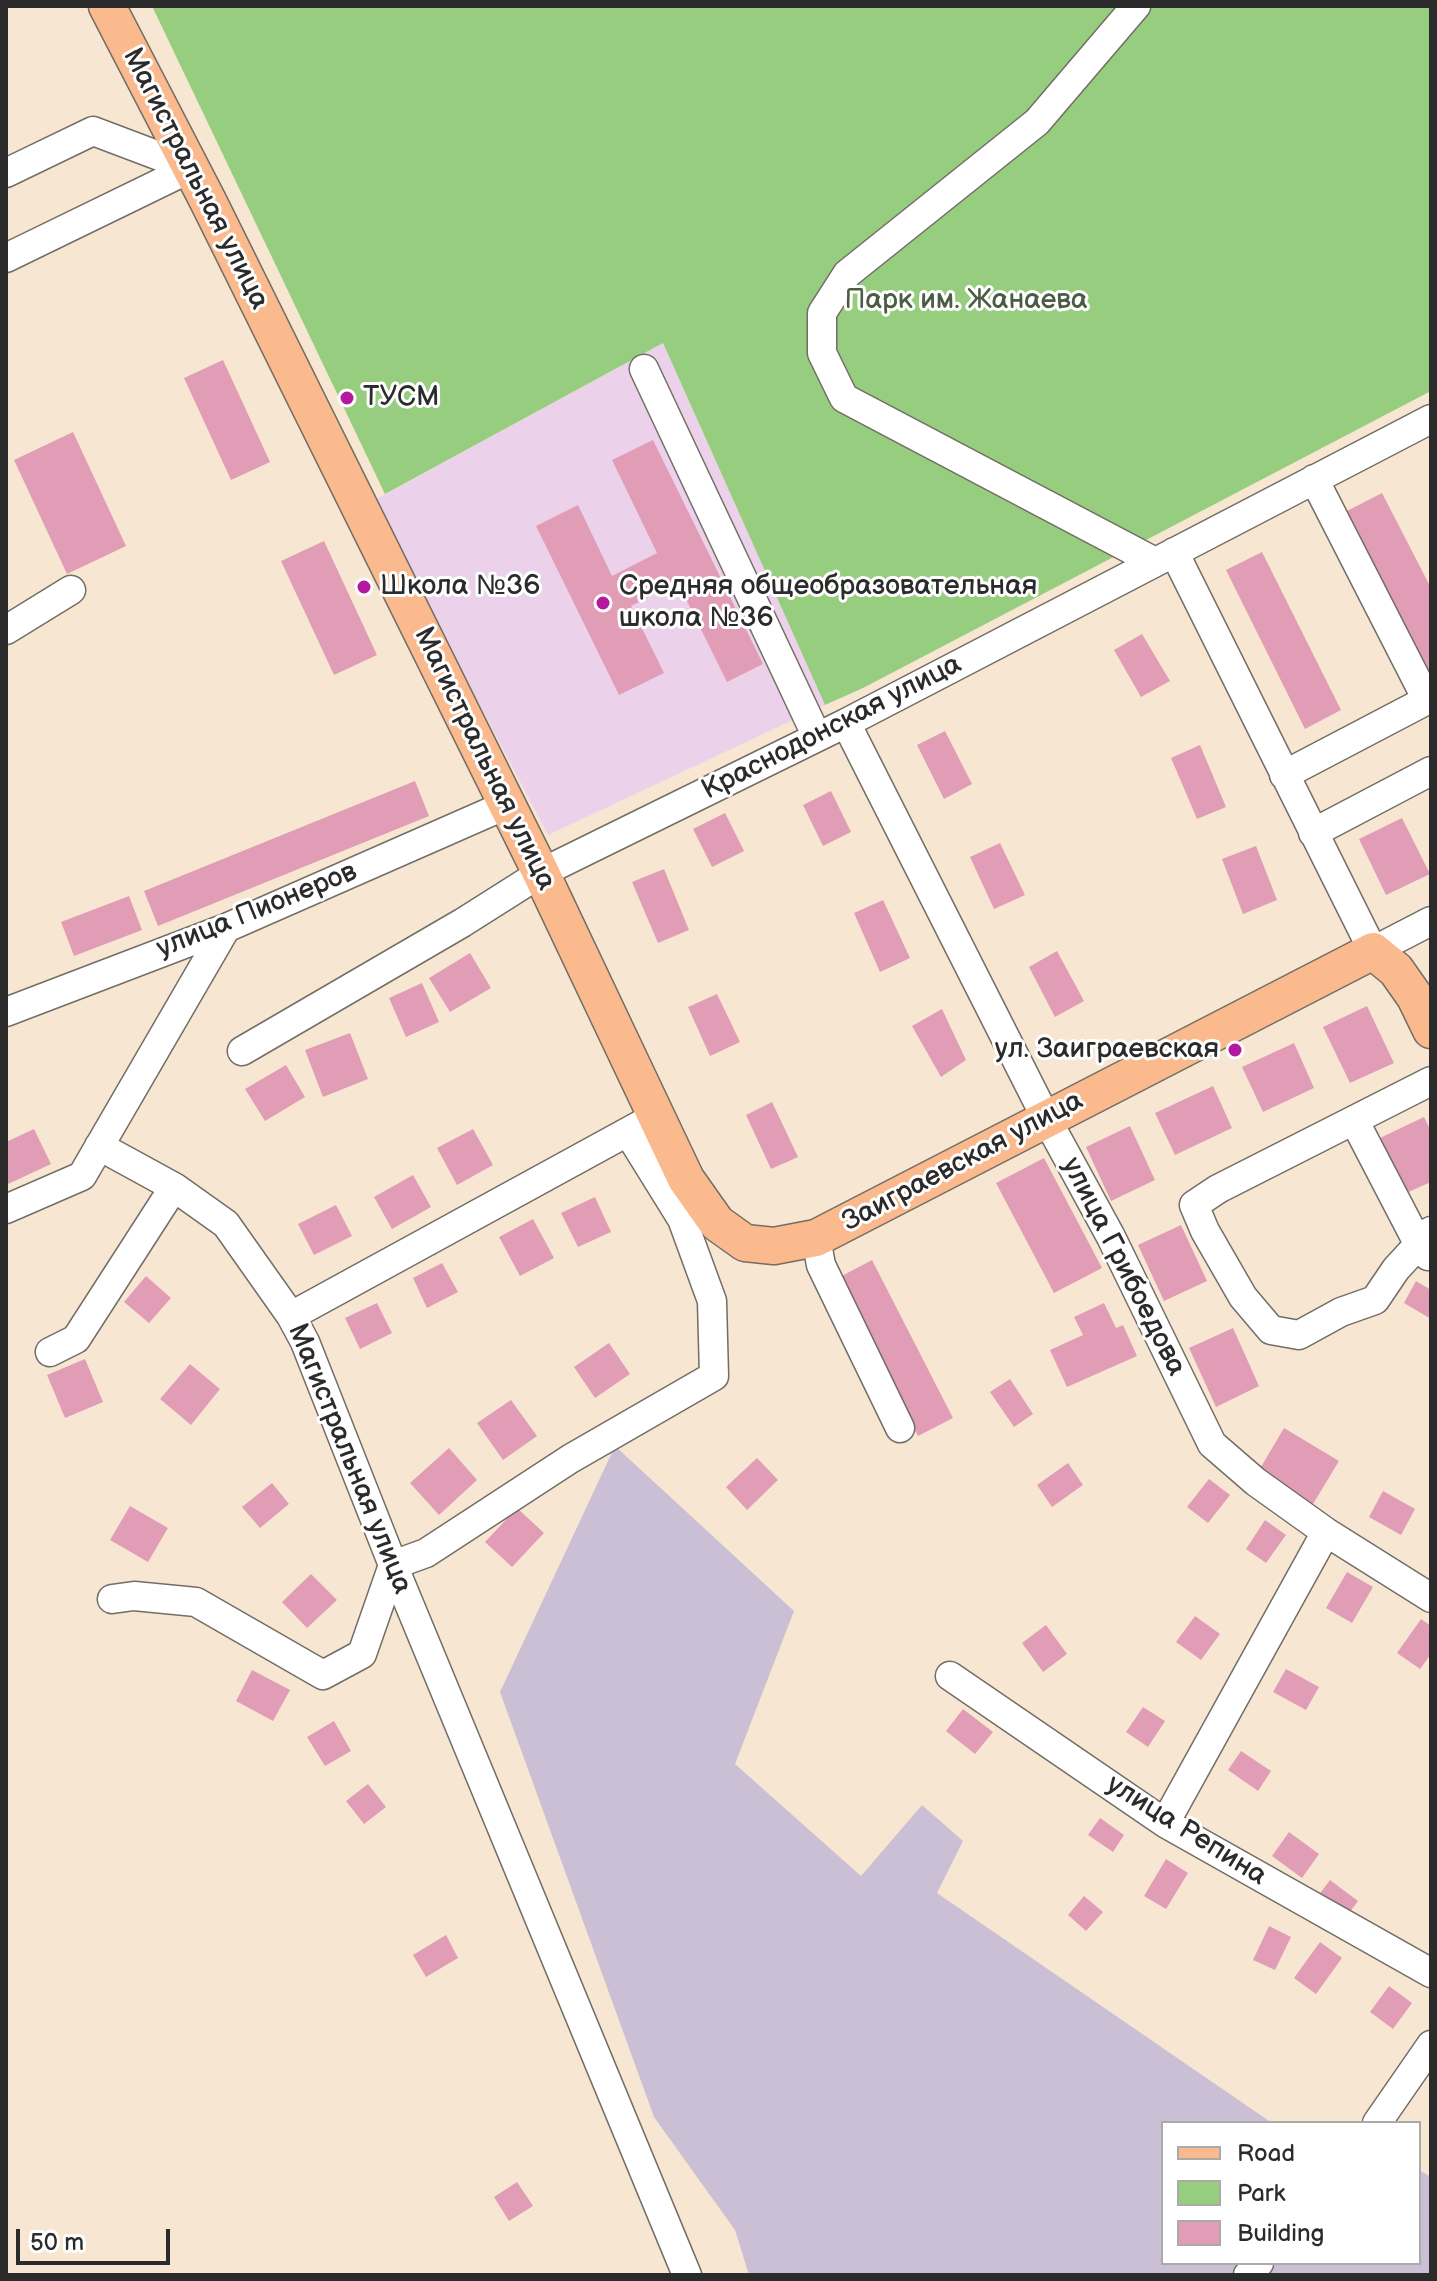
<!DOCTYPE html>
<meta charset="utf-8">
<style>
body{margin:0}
#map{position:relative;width:1437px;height:2281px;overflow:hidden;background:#f7e7d2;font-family:"Balsamiq Sans",sans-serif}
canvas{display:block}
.frame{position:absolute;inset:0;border:8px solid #2b2b2b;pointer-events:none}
.legend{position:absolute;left:1161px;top:2121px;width:260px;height:144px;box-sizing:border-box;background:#fff;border:2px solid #aaa;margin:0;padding:10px 14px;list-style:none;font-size:24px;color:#2b2b2b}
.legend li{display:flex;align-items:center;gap:16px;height:40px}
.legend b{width:40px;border:2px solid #aaa}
.scale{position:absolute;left:16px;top:2229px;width:154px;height:36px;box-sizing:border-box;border:4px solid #2b2b2b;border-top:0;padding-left:10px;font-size:24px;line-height:28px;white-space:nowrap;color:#2b2b2b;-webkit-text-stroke:6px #fff;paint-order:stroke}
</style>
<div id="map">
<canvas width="1437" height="2281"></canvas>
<div class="frame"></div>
<ul class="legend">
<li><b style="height:10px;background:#fbba8d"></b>Road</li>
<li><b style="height:22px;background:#96cd7f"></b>Park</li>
<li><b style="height:22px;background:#e19db5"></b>Building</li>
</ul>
<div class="scale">50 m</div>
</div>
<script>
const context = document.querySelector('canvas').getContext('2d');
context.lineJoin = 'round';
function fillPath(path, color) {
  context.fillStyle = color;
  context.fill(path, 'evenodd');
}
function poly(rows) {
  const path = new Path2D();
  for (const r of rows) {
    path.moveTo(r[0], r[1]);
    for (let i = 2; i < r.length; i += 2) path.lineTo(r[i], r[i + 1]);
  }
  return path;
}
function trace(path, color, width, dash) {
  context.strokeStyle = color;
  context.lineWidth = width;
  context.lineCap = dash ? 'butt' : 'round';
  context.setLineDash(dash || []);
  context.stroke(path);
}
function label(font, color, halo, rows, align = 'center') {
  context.font = font + ' "Balsamiq Sans",sans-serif';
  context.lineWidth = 6;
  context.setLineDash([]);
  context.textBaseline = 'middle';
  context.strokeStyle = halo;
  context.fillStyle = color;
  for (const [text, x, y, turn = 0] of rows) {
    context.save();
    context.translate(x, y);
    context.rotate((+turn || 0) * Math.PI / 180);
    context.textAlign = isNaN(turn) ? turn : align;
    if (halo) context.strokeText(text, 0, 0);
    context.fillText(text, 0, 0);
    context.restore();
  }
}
const built = poly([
 [663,343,825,705,548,835,373,501]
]);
const industrial = poly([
 [615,1446,794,1611,735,1764,861,1876,922,1805,963,1841,937,1893,1272,2123,1163,2123,1163,2263,1419,2263,1419,2170,1431,2177,1431,2275,749,2275,735,2230,654,2117,500,1692]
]);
const green = poly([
 [152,6,1431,6,1431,391,863,688,825,705,663,343,385,494]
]);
const building = poly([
 [223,360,270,462,231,480,184,378],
 [73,432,126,546,67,574,14,460],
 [653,440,763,664,727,682,678,583,631,606,664,673,619,695,536,526,578,505,612,576,657,553,612,460],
 [1382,493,1431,588,1431,669,1426,672,1345,512],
 [324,541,377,655,334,675,281,561],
 [1262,552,1341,710,1305,729,1226,570],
 [1142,634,1170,681,1141,697,1114,650],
 [945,731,972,784,944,799,917,745],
 [1200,745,1226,807,1197,819,1171,758],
 [415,781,429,816,158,926,144,891],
 [831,791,851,832,823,846,803,805],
 [725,813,744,851,712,867,693,829],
 [1402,818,1430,874,1386,895,1359,839],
 [1000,843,1025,895,994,909,970,857],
 [1256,846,1277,900,1243,914,1222,859],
 [664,869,689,930,658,943,632,882],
 [129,896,142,930,74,956,61,922],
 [883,900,910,958,880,972,854,913],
 [1057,951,1084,1001,1055,1017,1029,967],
 [470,953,491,988,450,1012,429,978],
 [422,983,439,1022,406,1037,389,998],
 [717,994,740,1042,710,1056,688,1007],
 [1367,1006,1394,1063,1350,1083,1323,1027],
 [942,1009,966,1060,941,1077,912,1026],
 [350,1033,368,1079,323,1097,305,1050],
 [1294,1043,1314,1088,1263,1112,1242,1067],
 [286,1065,305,1097,265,1121,245,1089],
 [1213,1086,1232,1128,1175,1155,1155,1113],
 [772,1102,798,1157,771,1169,746,1115],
 [1424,1117,1431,1131,1431,1182,1406,1193,1380,1138],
 [1130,1126,1155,1180,1111,1201,1086,1147],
 [34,1129,51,1164,6,1185,6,1142],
 [473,1129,493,1165,457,1185,437,1148],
 [1044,1158,1102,1268,1054,1293,996,1183],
 [413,1175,431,1207,392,1229,374,1197],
 [595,1197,611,1232,578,1247,561,1213],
 [336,1205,352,1236,314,1255,298,1224],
 [533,1219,554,1258,520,1276,499,1237],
 [1181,1225,1207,1281,1164,1301,1138,1245],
 [872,1260,953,1418,918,1436,838,1278],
 [442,1263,458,1292,427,1308,413,1278],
 [146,1276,171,1298,149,1323,124,1302],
 [1416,1281,1431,1290,1431,1319,1404,1303],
 [377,1303,392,1333,360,1349,345,1318],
 [1104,1303,1116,1328,1123,1325,1137,1356,1067,1387,1050,1350,1083,1335,1074,1317],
 [1233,1328,1259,1386,1216,1407,1189,1348],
 [609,1343,630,1374,595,1398,574,1367],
 [85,1359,103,1402,65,1418,47,1375],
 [190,1364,220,1389,191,1425,160,1399],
 [1010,1379,1033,1414,1014,1427,990,1392],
 [511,1400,537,1436,503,1460,477,1423],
 [1284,1428,1339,1461,1313,1504,1258,1472],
 [449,1448,477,1480,439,1515,410,1483],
 [757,1458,778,1480,747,1510,726,1487],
 [1068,1463,1083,1485,1052,1507,1037,1485],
 [1209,1479,1230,1495,1208,1523,1187,1507],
 [272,1483,289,1504,260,1528,242,1507],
 [1383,1491,1415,1509,1401,1535,1369,1517],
 [130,1506,168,1528,148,1562,110,1540],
 [517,1508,544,1533,512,1567,485,1542],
 [1265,1520,1286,1535,1266,1563,1246,1549],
 [1347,1572,1373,1587,1352,1623,1326,1608],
 [311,1574,337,1600,307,1628,282,1602],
 [1195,1616,1220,1634,1201,1660,1176,1642],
 [1421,1619,1431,1626,1431,1654,1420,1669,1397,1653],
 [1046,1625,1067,1654,1043,1672,1022,1643],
 [1286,1669,1319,1687,1306,1710,1273,1692],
 [252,1670,290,1690,273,1721,236,1701],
 [1143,1707,1165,1721,1148,1747,1126,1732],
 [963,1709,993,1732,975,1754,946,1731],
 [334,1721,351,1751,325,1766,307,1737],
 [1241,1751,1271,1771,1258,1791,1228,1770],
 [368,1784,386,1807,364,1824,346,1801],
 [1100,1818,1124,1835,1113,1852,1088,1835],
 [1289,1832,1319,1854,1302,1878,1272,1856],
 [1166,1859,1188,1873,1166,1909,1144,1896],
 [1330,1880,1358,1901,1343,1921,1315,1900],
 [1084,1896,1103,1912,1086,1931,1068,1915],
 [1269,1926,1291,1937,1275,1970,1253,1960],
 [446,1935,458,1958,426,1977,413,1955],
 [1320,1942,1342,1958,1316,1994,1294,1978],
 [1389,1986,1412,2003,1393,2029,1370,2012],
 [517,2182,533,2206,509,2221,494,2197]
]);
const minor = poly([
 [1136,6,1037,122,847,274,822,313,822,353,844,398,1155,562],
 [6,173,93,131,191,168],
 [6,258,191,168],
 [644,369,817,737],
 [1314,479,1427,700],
 [1174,552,1373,951,1431,921],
 [6,630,71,590],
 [846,723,1046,1118,1111,1237,1212,1444,1256,1482,1326,1532,1431,1598],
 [1284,775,1431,698],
 [1313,833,1431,771],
 [6,1012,226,928,506,805],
 [242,1051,462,923,541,873,846,723,1431,419],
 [1431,1081,1218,1189,1194,1205,1205,1231,1243,1297,1271,1330,1299,1335,1341,1312,1375,1300,1396,1269,1431,1231],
 [1354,1120,1419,1245,1428,1256],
 [99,1146,174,1187,226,1224,291,1316,305,1342,393,1565,687,2275],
 [6,1209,82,1176,226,928],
 [816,1238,821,1265,900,1428],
 [291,1316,642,1124],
 [50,1352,76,1339,174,1187],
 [112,1599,134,1596,196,1602,323,1675,362,1654,393,1565,426,1553,570,1459,714,1376,712,1301,682,1219,628,1132],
 [950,1676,1165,1823,1431,1973],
 [1165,1823,1326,1532],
 [1377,2123,1431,2045],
 [1248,2275,1259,2263]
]);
const major = poly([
 [107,6,208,201,541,873,686,1179,717,1223,745,1243,774,1246,816,1238,1373,951,1396,970,1415,997,1431,1030]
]);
const markers = [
 [347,398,8,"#b5179e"],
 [364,587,8,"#b5179e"],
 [603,603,8,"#b5179e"],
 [1235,1050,8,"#b5179e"]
];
const streetNames = [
 ["Магистральная улица",195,179,63],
 ["Краснодонская улица",832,728,-27],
 ["Магистральная улица",484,759,64],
 ["улица Пионеров",257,911,-22],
 ["Заиграевская улица",963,1162,-28],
 ["улица Грибоедова",1123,1267,63],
 ["Магистральная улица",349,1459,68],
 ["улица Репина",1186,1831,32]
];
const parkNames = [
 ["Парк им. Жанаева",966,301]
];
const poiNames = [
 ["ТУСМ",363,398],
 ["Школа №36",380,587],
 ["Средняя общеобразовательная",619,587],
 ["школа №36",619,619],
 ["ул. Заиграевская",1219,1050,"right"]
];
fillPath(built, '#ecd1eb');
fillPath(industrial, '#cbbfd5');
fillPath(green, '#96cd7f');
fillPath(building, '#e19db5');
trace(minor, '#726d65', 31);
trace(major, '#726d65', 39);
trace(minor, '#fff', 28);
trace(major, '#fbba8d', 36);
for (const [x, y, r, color] of markers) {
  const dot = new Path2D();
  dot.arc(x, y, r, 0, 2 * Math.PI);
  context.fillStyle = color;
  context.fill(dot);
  trace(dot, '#fff', 3);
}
label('28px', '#2b2b2b', '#fff', streetNames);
label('28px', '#4b5c44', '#fff', parkNames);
label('28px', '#2b2b2b', '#fff', poiNames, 'left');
</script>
